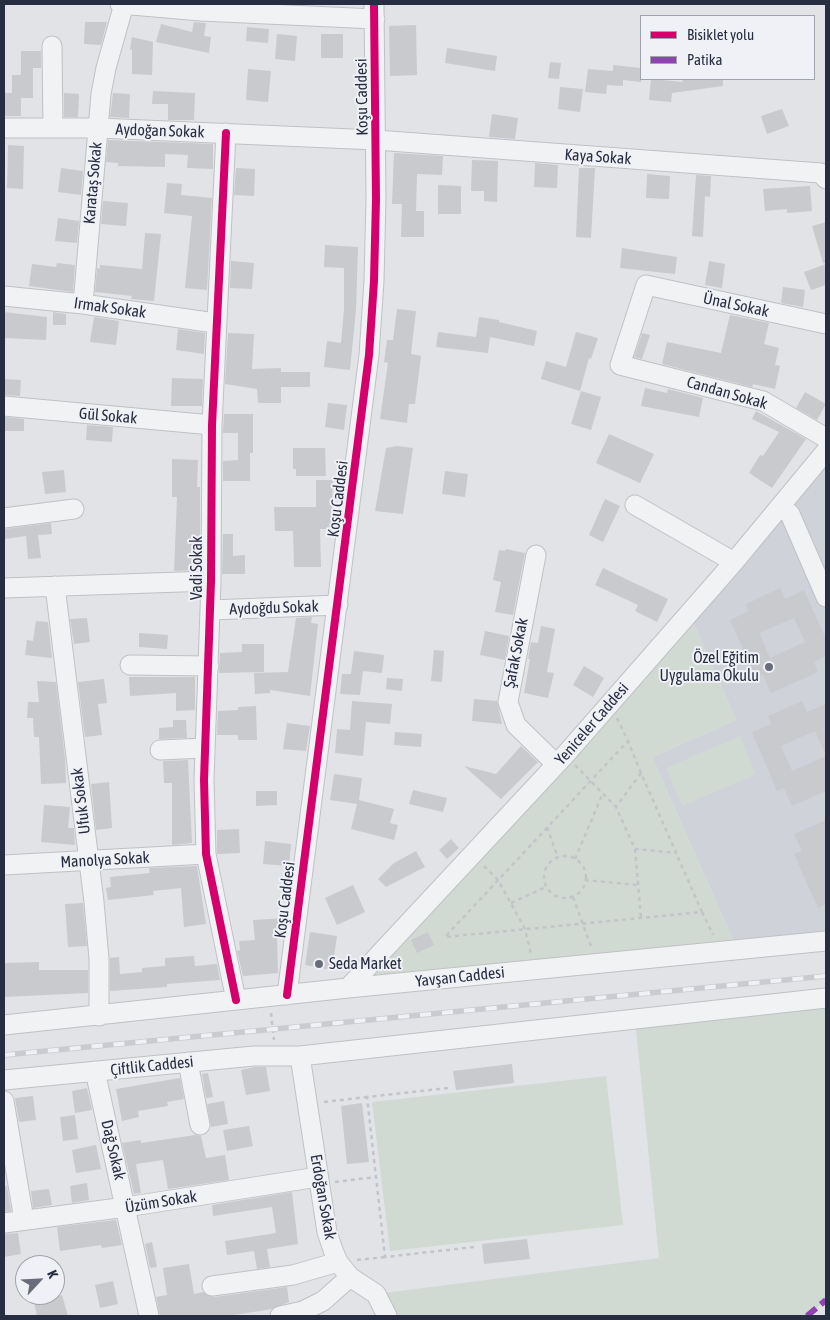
<!DOCTYPE html>
<meta charset="utf-8">
<style>
body{margin:0}
#map{position:relative;width:830px;height:1320px;overflow:hidden;background:#e2e3e7;font-family:"Asap Condensed",sans-serif}
canvas{display:block}
.frame{position:absolute;inset:0;border:5px solid #282e41;pointer-events:none}
.legend{position:absolute;left:640px;top:15px;width:175px;height:65px;box-sizing:border-box;background:#eff1f6;border:1px solid #9fa3ae;margin:0;padding:6px 9px;list-style:none;font-size:15px;color:#282e41}
.legend li{display:flex;align-items:center;gap:10px;height:25px}
.legend b{width:25px;border:1px solid #9fa3ae}
.north{position:absolute;left:15px;top:1255px;width:50px;height:50px;box-sizing:border-box;background:#eff1f6;border:1px solid #9fa3ae;border-radius:50%;rotate:65deg;font-size:14px;font-weight:700;line-height:20px;text-align:center;color:#282e41}
.north::after{content:'';display:block;margin:auto;width:18px;height:22px;background:#696d7b;clip-path:polygon(50% 0,100% 100%,50% 72%,0 100%)}
</style>
<div id="map">
<canvas width="830" height="1320"></canvas>
<div class="frame"></div>
<ul class="legend">
<li><b style="height:6px;background:#d6006c"></b>Bisiklet yolu</li>
<li><b style="height:6px;background:#8e44ad"></b>Patika</li>
</ul>
<div class="north">K</div>
</div>
<script>
const context = document.querySelector('canvas').getContext('2d');
context.lineJoin = 'round';
function fillPath(path, color) {
  context.fillStyle = color;
  context.fill(path, 'evenodd');
}
function poly(rows) {
  const path = new Path2D();
  for (const r of rows) {
    if (r.length === 3) {
      path.moveTo(r[0] + r[2], r[1]);
      path.arc(r[0], r[1], r[2], 0, 2 * Math.PI);
      continue;
    }
    path.moveTo(r[0], r[1]);
    for (let i = 2; i < r.length; i += 2) path.lineTo(r[i], r[i + 1]);
  }
  return path;
}
function trace(path, color, width, dash) {
  context.strokeStyle = color;
  context.lineWidth = width;
  context.lineCap = dash ? 'butt' : 'round';
  context.setLineDash(dash || []);
  context.stroke(path);
}
function label(font, color, halo, rows, align = 'center') {
  context.font = font + ' "Asap Condensed",sans-serif';
  context.lineWidth = 4;
  context.setLineDash([]);
  context.textBaseline = 'middle';
  context.strokeStyle = halo;
  context.fillStyle = color;
  for (const [text, x, y, turn = 0] of rows) {
    context.save();
    context.translate(x, y);
    context.rotate((+turn || 0) * Math.PI / 180);
    context.textAlign = isNaN(turn) ? turn : align;
    if (halo) context.strokeText(text, 0, 0);
    context.fillText(text, 0, 0);
    context.restore();
  }
}
const built = poly([
 [826,451,826,941,737,949,652,757,736,720,689,613]
]);
const green = poly([
 [689,613,736,720,652,757,737,949,348,988],
 [740,736,756,774,682,806,666,768],
 [826,998,826,1300,807,1316,387,1316,376,1294,659,1258,635,1019],
 [606,1076,623,1225,390,1251,372,1102]
]);
const building = poly([
 [85,22,107,22,101,45,84,44],
 [194,22,206,23,204,36,211,37,209,53,156,42,161,24,192,32],
 [416,25,417,75,390,76,389,26],
 [247,27,269,29,268,43,246,41],
 [277,34,297,36,295,61,275,59],
 [321,34,343,34,343,58,321,58],
 [132,37,153,42,152,75,132,74,132,50,130,49],
 [447,48,497,56,495,71,445,63],
 [21,51,41,51,41,68,33,68,33,98,21,98,21,116,4,116,4,93,12,93,12,75,21,75],
 [550,62,561,63,559,79,548,78],
 [613,65,641,68,641,82,623,80,623,86,607,85,606,94,585,92,588,69,613,71],
 [248,69,271,71,268,102,246,100],
 [651,79,683,82,682,79,723,79,723,86,672,93,671,102,649,100],
 [560,87,583,89,580,112,558,109],
 [153,91,195,93,194,120,168,120,168,104,152,104],
 [64,93,79,94,78,117,64,117],
 [113,93,130,94,129,118,110,117],
 [782,109,789,126,767,134,761,116],
 [492,114,518,118,515,139,489,137],
 [108,140,213,144,213,169,187,168,188,155,165,154,165,167,118,166,118,163,106,162],
 [8,145,24,146,23,189,7,188],
 [394,153,443,156,442,175,417,174,416,211,424,211,424,237,401,237,402,204,392,204],
 [472,160,498,161,497,202,484,201,484,191,471,191],
 [535,163,558,165,557,188,534,187],
 [61,168,83,171,81,195,58,192],
 [236,168,255,169,254,196,234,195],
 [579,168,595,168,591,238,576,237],
 [647,174,670,176,669,199,646,198],
 [696,175,711,176,710,197,705,196,703,237,692,236],
 [167,183,182,184,181,195,212,198,207,290,185,288,192,216,164,213],
 [438,185,461,186,461,214,438,214],
 [810,186,812,211,787,213,787,209,765,211,763,189],
 [103,201,128,203,126,226,101,224],
 [58,218,79,221,77,243,55,241],
 [826,222,826,263,823,263,812,226],
 [145,233,161,234,154,301,131,299,132,296,95,292,97,268,100,269,100,265,142,269],
 [325,245,358,247,356,310,350,370,324,367,327,341,341,343,344,309,344,268,324,267],
 [622,248,677,257,675,274,620,268],
 [231,261,254,263,252,289,230,288],
 [709,261,725,264,722,288,705,285],
 [57,263,75,265,73,292,29,286,32,264,56,267],
 [826,264,826,285,811,290,804,272],
 [783,287,805,290,803,307,781,303],
 [397,309,416,311,411,354,421,356,415,404,409,404,407,423,380,419,388,363,384,362,387,340,393,340],
 [4,312,47,317,46,340,4,338],
 [53,312,66,314,66,325,53,325],
 [730,315,769,323,764,344,779,348,775,365,780,366,775,389,753,384,752,387,662,364,667,342,721,353],
 [94,317,119,321,116,345,90,342],
 [479,317,499,320,499,322,537,331,534,346,490,337,488,353,436,347,438,332,476,337],
 [178,329,205,333,204,354,176,350],
 [576,332,598,338,591,359,589,358,580,391,541,379,546,361,566,367],
 [228,333,254,334,252,369,281,368,281,372,310,372,310,387,281,387,281,403,258,403,257,389,225,384],
 [642,333,650,335,642,359,634,357],
 [172,378,203,379,202,406,171,406],
 [4,379,21,380,20,396,4,395],
 [645,388,667,393,668,389,703,398,699,417,641,406],
 [581,391,601,397,591,430,571,424],
 [805,392,826,404,817,420,796,408],
 [328,403,347,405,344,430,325,427],
 [756,411,806,439,772,488,749,473,760,455,763,456,779,432,752,419],
 [224,414,253,414,253,453,250,453,250,481,223,481,223,461,238,460,238,433,223,433],
 [4,417,24,419,24,431,4,431],
 [87,425,113,427,112,442,86,440],
 [609,434,654,454,640,483,596,463],
 [397,446,413,448,403,514,375,511,386,448],
 [293,448,325,448,326,476,296,476,296,469,293,469],
 [172,459,198,460,197,487,200,487,200,570,174,571,177,497,172,497],
 [64,470,66,492,45,494,42,472],
 [445,471,468,474,465,497,442,494],
 [316,480,333,480,331,529,320,529,321,567,294,567,293,531,275,531,274,507,316,507],
 [605,499,620,506,603,542,589,535],
 [51,523,52,534,38,535,41,558,28,559,26,536,4,539,4,529],
 [223,534,233,534,233,556,245,555,245,574,222,574],
 [506,549,525,553,513,615,495,612,501,582,493,580,499,550,505,551],
 [603,568,668,599,657,622,635,611,638,605,595,585],
 [780,588,785,599,804,590,826,639,826,656,814,662,818,672,771,693,763,675,756,678,730,620,749,611,746,604],
 [794,618,805,642,770,658,759,633],
 [312,617,311,623,318,624,310,696,270,690,270,693,255,694,254,673,288,672,296,618],
 [87,618,90,642,74,644,70,619],
 [36,621,48,622,52,658,25,655,27,640,33,641],
 [541,626,555,629,547,672,554,673,548,698,524,693,530,659,528,659,531,642,538,643],
 [485,631,509,636,505,660,480,655],
 [139,633,168,635,167,649,139,647],
 [242,644,264,644,264,672,219,673,220,653,242,652],
 [434,650,444,651,442,682,431,681],
 [354,651,384,655,382,673,363,671,360,695,340,694,342,674,351,674],
 [584,666,604,678,593,697,573,685],
 [129,677,195,677,195,710,176,711,176,693,130,696],
 [387,678,403,679,402,691,386,689],
 [104,679,107,703,98,704,102,735,85,737,78,682],
 [37,681,56,682,65,758,66,783,41,784,39,737,34,737,33,718,27,718,28,702,39,702],
 [474,699,497,701,502,724,472,721],
 [352,701,392,704,390,724,366,722,363,756,335,753,337,729,350,730],
 [802,701,807,712,826,704,826,791,792,806,784,788,777,791,752,732,771,724,768,716],
 [815,731,826,756,792,771,781,746],
 [256,706,257,740,238,740,238,735,217,735,218,711,238,710,238,707],
 [173,720,186,720,187,738,159,739,159,728,173,727],
 [287,723,310,726,306,751,283,749],
 [395,732,422,734,421,747,394,745],
 [521,746,538,762,501,799,464,766,496,774],
 [188,760,192,843,172,845,172,783,164,783,163,761],
 [334,774,362,778,359,800,394,809,390,823,398,825,394,840,351,829,357,804,330,800],
 [109,782,112,828,96,830,91,784],
 [413,790,447,798,443,812,409,804],
 [256,791,277,791,277,805,256,806],
 [44,805,70,807,68,828,74,828,75,845,41,842],
 [826,820,826,904,818,908,794,854,802,851,794,834],
 [239,829,240,853,217,854,217,830],
 [451,839,459,848,447,859,439,850],
 [265,841,291,844,289,866,263,864],
 [416,851,425,867,386,887,378,879,394,863],
 [197,866,206,924,184,927,181,888,153,891,154,895,108,900,106,888,111,887,110,877,150,873,149,868],
 [353,885,365,912,337,925,325,898],
 [83,903,87,946,68,947,65,904],
 [286,918,283,936,277,936,278,973,243,976,237,951,240,950,239,941,255,940,253,920],
 [310,932,337,936,332,970,305,965],
 [428,932,434,945,417,953,411,940],
 [194,956,195,966,217,964,220,980,167,984,167,987,110,991,110,958,119,957,120,974,142,972,142,968,165,966,165,958],
 [39,962,39,970,88,970,88,993,4,997,4,963],
 [512,1064,514,1083,456,1090,453,1071],
 [255,1067,266,1067,270,1091,246,1095,241,1070],
 [208,1073,213,1097,206,1098,202,1074],
 [180,1078,184,1099,167,1102,168,1106,138,1111,139,1117,122,1121,116,1089],
 [87,1088,92,1110,75,1113,72,1091],
 [33,1096,36,1120,19,1122,15,1098],
 [224,1101,228,1124,211,1127,207,1104],
 [362,1103,369,1162,347,1164,341,1106],
 [75,1115,78,1139,63,1141,60,1117],
 [249,1126,253,1146,227,1151,223,1130],
 [195,1135,201,1136,206,1158,225,1155,229,1180,168,1189,163,1160,136,1164,141,1193,134,1194,122,1143,141,1140,141,1143],
 [96,1145,101,1169,76,1173,72,1150],
 [87,1183,89,1200,72,1203,70,1186],
 [4,1186,7,1186,11,1211,4,1212],
 [49,1189,52,1205,33,1208,31,1191],
 [292,1192,298,1244,267,1249,270,1267,257,1269,254,1251,227,1255,225,1241,276,1233,272,1207,213,1216,212,1205],
 [116,1220,122,1245,102,1248,101,1245,60,1251,57,1227],
 [18,1233,21,1254,4,1257,4,1234],
 [527,1239,530,1259,484,1264,482,1244],
 [152,1242,157,1267,150,1268,145,1244],
 [189,1264,194,1294,203,1292,214,1297,287,1287,289,1302,272,1309,228,1316,160,1316,156,1297,167,1295,163,1268],
 [113,1281,118,1304,100,1308,95,1285],
 [41,1295,49,1295,49,1298,62,1295,68,1316,37,1316,33,1297]
]);
const path = poly([
 [617,718,628,741,641,773,702,912,445,937,628,741],
 [575,765,616,807],
 [641,773,616,807,635,849,677,853],
 [547,827,558,858],
 [635,849,641,918],
 [565,877,21],
 [575,859,603,793],
 [484,866,498,880,525,929,531,954],
 [585,880,638,885],
 [573,897,592,949],
 [511,903,546,887],
 [702,912,713,935],
 [271,1013,274,1040],
 [448,1088,367,1097,385,1257,474,1247],
 [324,1102,367,1097],
 [335,1182,376,1177],
 [357,1260,385,1257]
]);
const minor = poly([
 [120,4,201,11,375,19],
 [52,46,53,128],
 [4,128,98,128,376,140,821,173,826,179],
 [226,133,212,425,211,581,204,780,206,854,236,1000],
 [4,296,83,304,215,323],
 [83,304,101,94,106,68,124,4],
 [826,324,646,285,620,365,763,401,826,438],
 [4,406,212,425],
 [635,505,734,562],
 [780,507,790,514,826,597],
 [4,518,74,509],
 [536,555,508,702,516,725,556,764],
 [55,586,94,902,99,959,99,1016],
 [4,588,211,581],
 [211,610,338,605],
 [130,665,209,666],
 [160,750,205,748],
 [4,865,206,854],
 [348,988,565,755,734,562,826,451],
 [287,995,369,355,374,281,376,199,374,4],
 [4,1025,348,988,826,941],
 [300,1056,327,1232,333,1250,338,1262,350,1277,376,1294,387,1316],
 [188,1062,200,1125],
 [95,1071,149,1316],
 [4,1080,254,1056,300,1056,826,998],
 [4,1101,24,1220],
 [4,1223,126,1207,318,1177],
 [212,1286,293,1275,338,1262],
 [280,1316,303,1311,323,1301,350,1277]
]);
const rail = poly([
 [4,1055,826,976]
]);
const quiet = poly([
 [807,1316,826,1300]
]);
const cycleway = poly([
 [226,133,212,425,211,581,204,780,206,854,236,1000],
 [287,995,369,355,374,281,376,199,374,4]
]);
const markers = [
 [769,667,5,"#696d7b"],
 [319,964,5,"#696d7b"]
];
const streetNames = [
 ["Koşu Caddesi",362,97,-91],
 ["Aydoğan Sokak",160,131,2],
 ["Kaya Sokak",598,157,4],
 ["Karataş Sokak",93,183,-85],
 ["Ünal Sokak",736,305,12],
 ["Irmak Sokak",110,308,8],
 ["Candan Sokak",727,393,16],
 ["Gül Sokak",108,416,5],
 ["Koşu Caddesi",338,499,-83],
 ["Vadi Sokak",197,568,-90],
 ["Aydoğdu Sokak",274,608,-2],
 ["Şafak Sokak",516,653,-79],
 ["Yeniceler Caddesi",592,724,-49],
 ["Ufuk Sokak",81,801,-97],
 ["Manolya Sokak",105,860,-3],
 ["Koşu Caddesi",285,900,-83],
 ["Yavşan Caddesi",460,977,-6],
 ["Çiftlik Caddesi",152,1066,-6],
 ["Dağ Sokak",113,1150,77],
 ["Erdoğan Sokak",323,1197,80],
 ["Üzüm Sokak",161,1202,-9]
];
const poiNames = [
 ["Özel Eğitim",759,658],
 ["Uygulama Okulu",759,676],
 ["Seda Market",329,964,"left"]
];
fillPath(built, '#d0d2da');
fillPath(green, '#d1dad2');
fillPath(building, '#c8cace');
trace(minor, '#c0c1c5', 21);
trace(path, '#c3c4c9', 2.5, [4, 4]);
trace(minor, '#f1f2f4', 19);
trace(rail, '#cacbcf', 5.5);
trace(rail, '#eff1f6', 4, [11]);
trace(quiet, '#8e44ad', 6, [12, 6]);
trace(cycleway, '#d6006c', 8);
for (const [x, y, r, color] of markers) {
  const dot = new Path2D();
  dot.arc(x, y, r, 0, 2 * Math.PI);
  context.fillStyle = color;
  context.fill(dot);
  trace(dot, '#eff1f6', 2);
}
label('16px', '#282e41', '#eff1f6', streetNames);
label('16px', '#282e41', '#eff1f6', poiNames, 'right');
</script>
